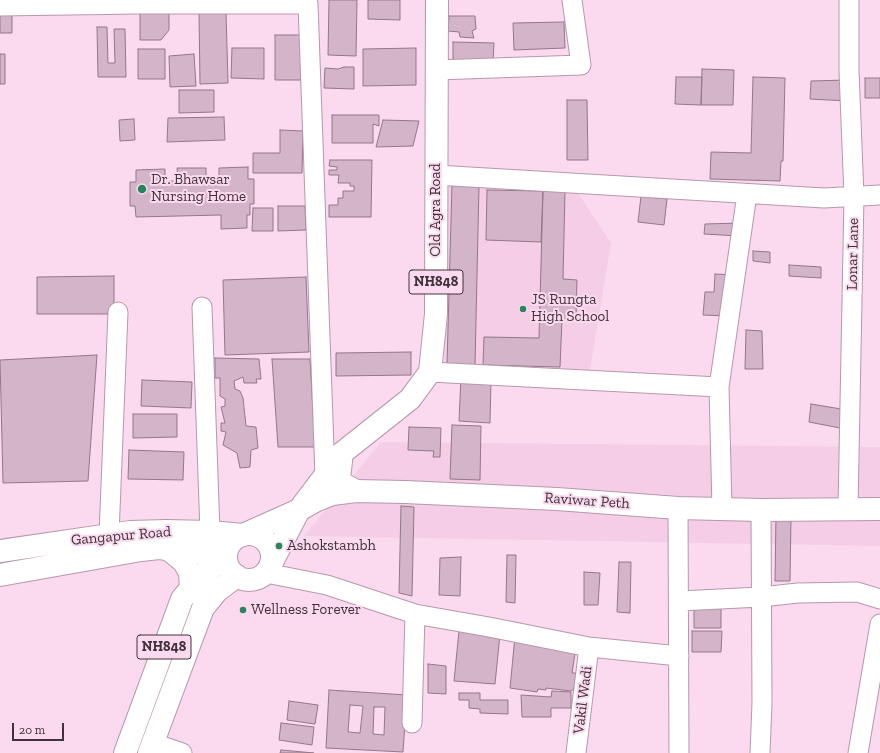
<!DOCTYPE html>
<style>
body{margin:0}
#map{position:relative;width:880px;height:753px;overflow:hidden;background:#fbdaef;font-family:"Zilla Slab",serif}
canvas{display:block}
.scale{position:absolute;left:12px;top:723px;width:52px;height:18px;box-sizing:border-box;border:2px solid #3f323a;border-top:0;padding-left:5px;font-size:12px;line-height:14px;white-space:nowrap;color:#3f323a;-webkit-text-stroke:3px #fbdaef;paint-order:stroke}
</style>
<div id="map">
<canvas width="880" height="753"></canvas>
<div class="scale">20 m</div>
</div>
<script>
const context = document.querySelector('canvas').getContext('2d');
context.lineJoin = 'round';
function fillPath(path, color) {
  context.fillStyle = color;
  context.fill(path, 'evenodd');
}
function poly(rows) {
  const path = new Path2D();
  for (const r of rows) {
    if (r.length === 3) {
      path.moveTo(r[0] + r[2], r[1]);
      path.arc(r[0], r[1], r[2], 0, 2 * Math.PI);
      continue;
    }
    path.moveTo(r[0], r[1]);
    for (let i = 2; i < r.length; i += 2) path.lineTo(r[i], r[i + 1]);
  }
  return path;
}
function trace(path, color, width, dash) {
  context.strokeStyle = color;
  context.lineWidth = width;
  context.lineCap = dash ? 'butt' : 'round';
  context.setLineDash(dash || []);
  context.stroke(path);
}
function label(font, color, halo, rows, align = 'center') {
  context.font = font + ' "Zilla Slab",serif';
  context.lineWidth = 4;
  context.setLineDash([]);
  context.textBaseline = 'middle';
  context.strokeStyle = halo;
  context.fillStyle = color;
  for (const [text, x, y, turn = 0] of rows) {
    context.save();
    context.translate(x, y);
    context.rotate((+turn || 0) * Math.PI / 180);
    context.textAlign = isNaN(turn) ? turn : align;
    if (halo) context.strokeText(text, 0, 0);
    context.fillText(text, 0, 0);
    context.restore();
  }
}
const built = poly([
 [448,181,574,187,611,243,589,376,444,376],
 [381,442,880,447,880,546,304,536]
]);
const building = poly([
 [329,0,357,0,356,56,328,55,329,0],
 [368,0,400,0,400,20,368,19,368,0],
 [169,8,169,30,161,40,140,40,140,9,169,8],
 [226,12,228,83,200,84,199,13,226,12],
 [0,14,12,14,12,33,0,33,0,14],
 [449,16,475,16,476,29,472,31,474,38,460,37,459,32,448,31,449,16],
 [564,22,565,48,514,50,513,23,564,22],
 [97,27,107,27,108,63,115,63,114,29,125,29,126,77,98,77,97,27],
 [275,35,301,35,301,80,275,80,275,35],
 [453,42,494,43,493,62,453,61,453,42],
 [232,48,264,48,264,79,231,78,232,48],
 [416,48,416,85,363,86,363,49,416,48],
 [138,49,165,49,165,79,138,79,138,49],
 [0,54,5,54,5,84,0,84,0,54],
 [194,54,196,86,170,87,169,56,194,54],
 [344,67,354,67,354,89,324,88,325,68,338,69,344,67],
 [702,69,734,70,733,105,701,105,702,69],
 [676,77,702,77,701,105,675,104,676,77],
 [753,77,785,78,783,161,781,161,780,181,710,179,711,152,751,153,753,77],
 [865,78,880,78,880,98,865,98,865,78],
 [847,80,847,101,810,99,811,81,847,80],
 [179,90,214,90,214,112,179,113,179,90],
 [567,100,587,100,588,160,567,160,567,100],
 [332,115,379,115,379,126,373,124,373,143,332,143,332,115],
 [224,117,225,140,167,142,168,118,224,117],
 [134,119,135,140,120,141,119,120,134,119],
 [383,120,419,121,413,146,376,147,383,120],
 [280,130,303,131,302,173,253,173,253,153,280,153,280,130],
 [330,160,372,160,371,217,329,217,329,205,338,205,338,198,343,198,343,191,354,191,354,186,350,186,350,183,338,183,339,175,329,175,329,170,337,170,337,167,329,166,330,160],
 [248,167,248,179,254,179,254,204,250,204,250,215,247,215,247,228,221,229,221,215,136,217,135,206,130,206,130,182,136,182,136,170,165,169,165,181,178,181,177,168,206,168,206,180,219,180,219,168,248,167],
 [452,185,479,186,475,365,447,364,452,185],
 [487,190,543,191,541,242,486,240,487,190],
 [543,191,565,191,563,279,577,280,576,319,562,319,560,367,483,365,484,337,539,338,543,191],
 [641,196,667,199,664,225,638,222,641,196],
 [278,206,305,206,306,230,278,231,278,206],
 [253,208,273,208,273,231,252,231,253,208],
 [740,223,739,236,704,234,705,224,740,223],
 [753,251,770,252,770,263,753,261,753,251],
 [789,265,821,267,821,278,789,276,789,265],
 [715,274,732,275,727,316,703,315,705,292,714,292,715,274],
 [114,276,114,314,37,314,37,277,114,276],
 [306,277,309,352,225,355,223,280,306,277],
 [746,330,762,331,763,369,745,369,746,330],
 [411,352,411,375,336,376,336,353,411,352],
 [97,355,88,481,3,483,0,360,97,355],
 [215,358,259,359,261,379,256,379,257,383,244,383,243,377,234,381,235,389,240,391,243,398,246,426,256,427,258,448,251,450,250,467,240,468,237,453,223,445,226,432,221,431,221,423,225,423,221,407,225,406,225,399,220,396,220,378,215,378,215,358],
 [272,359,310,359,315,447,278,447,272,359],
 [461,377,491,380,490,423,459,421,461,377],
 [142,380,192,382,191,408,141,406,142,380],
 [811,404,847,410,845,429,809,422,811,404],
 [133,414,177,414,177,437,133,438,133,414],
 [452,425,481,426,480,480,450,479,452,425],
 [409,427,441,428,440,457,433,457,434,451,408,450,409,427],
 [129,450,184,452,183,480,128,479,129,450],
 [401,506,414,507,412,596,399,593,401,506],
 [776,516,791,516,790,581,775,581,776,516],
 [507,555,516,555,515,603,506,602,507,555],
 [461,557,460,596,439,595,440,558,461,557],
 [619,562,631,562,630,613,617,612,619,562],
 [584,572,600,573,598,605,584,605,584,572],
 [694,605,721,605,721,628,694,628,694,605],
 [459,631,500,634,495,684,454,681,459,631],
 [692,631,722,631,721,652,692,652,692,631],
 [515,636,576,647,572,673,576,673,574,689,571,691,546,688,546,690,538,689,537,692,510,688,515,636],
 [428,664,446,666,446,694,428,693,428,664],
 [329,690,407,695,403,752,326,748,329,690],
 [350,705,363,706,360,733,348,732,350,705],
 [374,707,385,707,384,735,373,734,374,707],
 [552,691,571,692,571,708,551,708,551,717,522,717,521,695,551,697,552,691],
 [459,693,480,693,480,700,508,700,508,714,480,713,480,709,469,708,469,700,459,700,459,693],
 [289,701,318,705,315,724,287,720,289,701],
 [281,723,314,727,312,745,279,740,281,723],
 [281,750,314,753,280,753,281,750]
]);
const minor = poly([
 [139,4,308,4,325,476],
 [0,6,139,4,139,0],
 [436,70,581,65,572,0],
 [436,175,824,198,880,195],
 [202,307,210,532],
 [430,372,719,387],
 [678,508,679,753],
 [848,508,854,196,849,71,849,0],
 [722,509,719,387,747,194],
 [109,535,118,312],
 [266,573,327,585,415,614,489,627,589,647,679,656],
 [679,601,761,597,798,593,857,592,880,599],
 [412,723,415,614],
 [153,743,182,753],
 [576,753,589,647],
 [760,753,762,703,761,510],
 [858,753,880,624]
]);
const major = poly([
 [299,510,317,500,332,494,356,491,405,492,557,499,678,508,761,510,880,509],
 [0,551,130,532,166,531,210,532,243,535],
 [0,575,141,550,159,548,226,556]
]);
const highway = poly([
 [342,453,339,478,343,484,356,491],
 [249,557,23],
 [243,535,299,510],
 [168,549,184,562,190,573,191,589],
 [270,566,299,510,342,453,410,399,430,372,436,314,437,0],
 [125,753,182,599,201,576,226,556],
 [149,753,203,608,217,591,237,576]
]);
const markers = [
 [142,189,5,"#28855c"],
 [523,309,4,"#28855c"],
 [279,546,4,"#28855c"],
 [243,610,4,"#28855c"]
];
const shields = [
 [436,282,54],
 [164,647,54]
];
const shieldNames = [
 ["NH848",436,282],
 ["NH848",164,647]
];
const poiNames = [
 ["Dr. Bhawsar",151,180],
 ["Nursing Home",151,197],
 ["JS Rungta",531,300],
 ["High School",531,317],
 ["Ashokstambh",287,546],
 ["Wellness Forever",251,610]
];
const streetNames = [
 ["Old Agra Road",436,210,-90],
 ["Lonar Lane",853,254,-89],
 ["Raviwar Peth",587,501,4],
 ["Gangapur Road",121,536,-5],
 ["Vakil Wadi",583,700,-83]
];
fillPath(built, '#f5cde6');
fillPath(building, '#d4b4c8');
trace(building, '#947689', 1);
trace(minor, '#b698ab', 21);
trace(major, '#b698ab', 24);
trace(highway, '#b698ab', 24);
trace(minor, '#fff', 19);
trace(major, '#fff', 22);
trace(highway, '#fff', 22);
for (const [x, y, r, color] of markers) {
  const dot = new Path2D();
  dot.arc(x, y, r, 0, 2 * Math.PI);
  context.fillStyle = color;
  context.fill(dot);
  trace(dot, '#fbdaef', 1.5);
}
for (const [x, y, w] of shields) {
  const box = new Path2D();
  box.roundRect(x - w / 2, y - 12, w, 24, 3);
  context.fillStyle = '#fbdaef';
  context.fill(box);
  trace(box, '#3f323a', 1);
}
label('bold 14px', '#3f323a', null, shieldNames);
label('15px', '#3f323a', '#fbdaef', poiNames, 'left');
label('15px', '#3f323a', '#fbdaef', streetNames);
</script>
